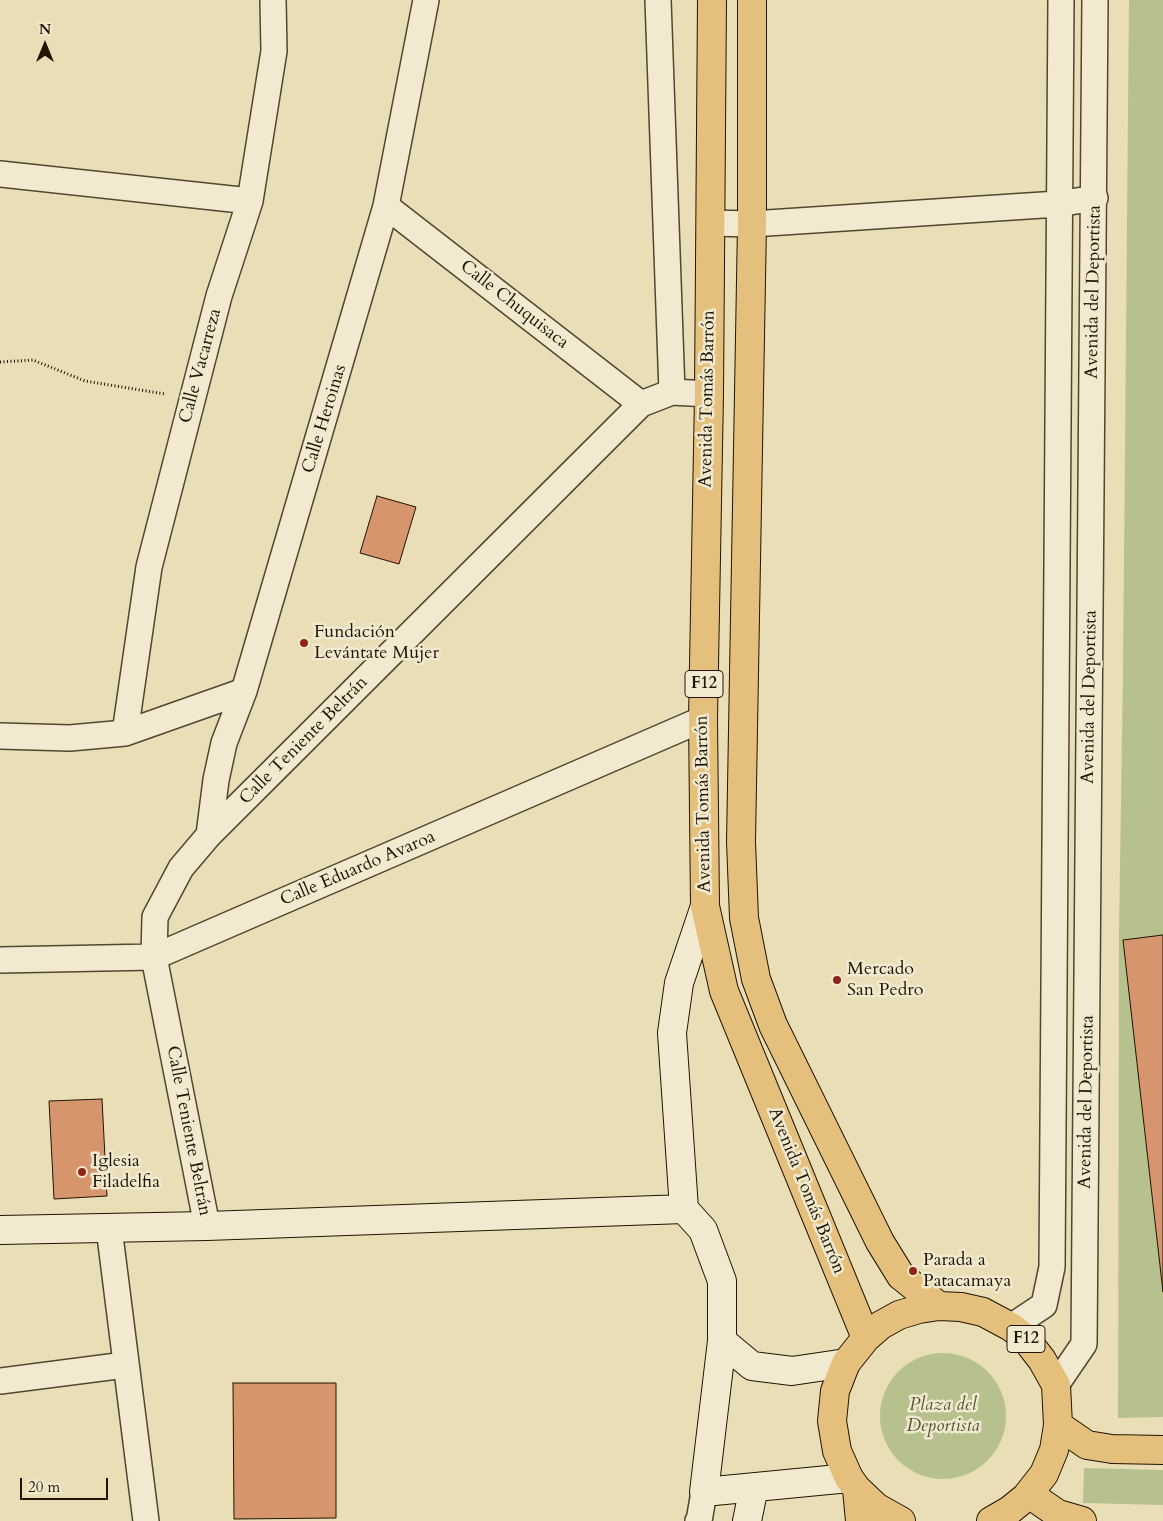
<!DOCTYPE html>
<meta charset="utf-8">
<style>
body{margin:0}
#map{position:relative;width:1163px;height:1521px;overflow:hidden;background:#eadeb7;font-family:Cardo,serif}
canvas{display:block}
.north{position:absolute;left:20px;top:20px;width:50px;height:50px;-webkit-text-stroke:4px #f1ead0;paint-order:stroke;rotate:0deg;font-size:14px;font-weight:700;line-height:20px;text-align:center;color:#201403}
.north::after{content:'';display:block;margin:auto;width:18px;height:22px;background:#201403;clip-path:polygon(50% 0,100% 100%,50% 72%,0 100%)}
.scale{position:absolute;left:20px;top:1478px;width:88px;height:22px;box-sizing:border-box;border:2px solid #201403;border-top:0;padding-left:6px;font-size:15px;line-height:18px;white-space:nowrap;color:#201403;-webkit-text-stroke:4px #f1ead0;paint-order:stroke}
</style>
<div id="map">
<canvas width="1163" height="1521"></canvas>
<div class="north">N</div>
<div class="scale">20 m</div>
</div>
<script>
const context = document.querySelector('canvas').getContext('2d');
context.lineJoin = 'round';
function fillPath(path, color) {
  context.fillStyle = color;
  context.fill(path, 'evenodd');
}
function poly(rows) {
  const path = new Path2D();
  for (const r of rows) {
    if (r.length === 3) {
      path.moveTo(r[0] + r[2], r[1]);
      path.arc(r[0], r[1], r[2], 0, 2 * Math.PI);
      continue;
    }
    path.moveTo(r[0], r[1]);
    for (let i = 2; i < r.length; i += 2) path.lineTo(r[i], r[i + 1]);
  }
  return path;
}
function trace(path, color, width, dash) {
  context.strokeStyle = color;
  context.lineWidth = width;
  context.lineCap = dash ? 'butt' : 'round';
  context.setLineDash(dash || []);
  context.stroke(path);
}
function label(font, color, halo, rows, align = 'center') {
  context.font = font + ' Cardo,serif';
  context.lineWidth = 5;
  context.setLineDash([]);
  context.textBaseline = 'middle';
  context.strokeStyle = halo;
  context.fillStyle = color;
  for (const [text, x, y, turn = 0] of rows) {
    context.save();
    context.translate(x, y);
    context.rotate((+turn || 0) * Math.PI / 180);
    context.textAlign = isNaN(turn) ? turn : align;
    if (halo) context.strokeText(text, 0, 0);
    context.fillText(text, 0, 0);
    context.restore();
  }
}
const green = poly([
 [1129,0,1163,0,1163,1417,1118,1418,1119,932,1123,671],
 [943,1416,63],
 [1084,1468,1163,1470,1163,1505,1083,1503]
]);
const building = poly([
 [377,496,416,507,399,564,360,553,377,496],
 [1163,935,1163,1292,1123,940,1163,935],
 [102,1099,107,1196,54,1199,49,1101,102,1099],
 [233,1383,336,1383,336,1518,234,1519,233,1383]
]);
const path = poly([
 [0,362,33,360,85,381,165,394]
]);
const street = poly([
 [658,0,672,392],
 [0,174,250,201],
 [386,206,641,404],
 [710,223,752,224,1058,204,1095,198],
 [125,733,149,567,219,296,250,201,274,51,273,0],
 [0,736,70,738,125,733,244,691],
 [209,835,216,780,224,743,244,691,386,206,426,0],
 [0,960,154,957,703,719],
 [207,1226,154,957,155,917,181,868,209,835,641,404,672,392,709,394],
 [109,1228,146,1521],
 [1011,1327,1044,1305,1052,1267,1061,0],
 [0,1381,125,1365],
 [1056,1385,1084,1344,1095,0],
 [698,1521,699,1521,704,1492]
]);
const secondary = poly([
 [705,906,679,983,672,1033,684,1209,703,1230,722,1281,722,1341,704,1492,849,1478],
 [0,1230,207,1226,684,1209],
 [722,1341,752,1366,792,1371,846,1363],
 [747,1521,754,1487]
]);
const primary = poly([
 [712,0,709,394,703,719,705,906,724,991,866,1338],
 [752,0,752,224,741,842,744,918,756,979,773,1025,880,1242,901,1276,939,1306],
 [1058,1425,1087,1445,1112,1449,1163,1450],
 [857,1489,860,1521],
 [1029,1494,1058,1514,1082,1521],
 [901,1521,876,1507,857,1489,849,1478,837,1451,832,1421,835,1391,846,1363,866,1338,881,1325,899,1315,919,1309,939,1306,961,1307,983,1312,1011,1327,1025,1338,1042,1360,1056,1385,1058,1425,1054,1450,1044,1474,1026,1497,1010,1510,991,1521]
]);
const markers = [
 [304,643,5,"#8f2418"],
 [837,980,5,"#8f2418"],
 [82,1172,5,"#8f2418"],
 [913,1271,5,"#8f2418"]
];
const shields = [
 [704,684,38],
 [1026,1339,38]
];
const shieldNames = [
 ["F12",704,684],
 ["F12",1026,1339]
];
const streetNames = [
 ["Avenida del Deportista",1094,292,-89],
 ["Calle Chuquisaca",514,305,38],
 ["Calle Vacarreza",201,366,-75],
 ["Avenida Tomás Barrón",708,399,-89],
 ["Calle Heroinas",325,419,-73],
 ["Avenida del Deportista",1090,697,-89],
 ["Calle Teniente Beltrán",304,741,-45],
 ["Avenida Tomás Barrón",704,804,-91],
 ["Calle Eduardo Avaroa",358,869,-23],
 ["Avenida del Deportista",1087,1102,-89],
 ["Calle Teniente Beltrán",188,1131,79],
 ["Avenida Tomás Barrón",806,1191,68]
];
const poiNames = [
 ["Fundación",314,633],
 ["Levántate Mujer",314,654],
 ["Mercado",847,970],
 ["San Pedro",847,991],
 ["Iglesia",92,1162],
 ["Filadelfia",92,1183],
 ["Parada a",923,1261],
 ["Patacamaya",923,1282]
];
const parkNames = [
 ["Plaza del",943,1406],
 ["Deportista",943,1427]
];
fillPath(green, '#b6c18e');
fillPath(building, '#d7956e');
trace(building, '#201403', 1);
trace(street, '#524630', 28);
trace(secondary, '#201403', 30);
trace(primary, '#201403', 30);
trace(path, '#201403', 3, [1, 2.5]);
trace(street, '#f1ead0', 25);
trace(secondary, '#f1ead0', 28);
trace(primary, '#e5bf7c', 28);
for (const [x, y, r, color] of markers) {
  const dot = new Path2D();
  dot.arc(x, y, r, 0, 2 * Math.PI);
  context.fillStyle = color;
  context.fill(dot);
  trace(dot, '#f1ead0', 2);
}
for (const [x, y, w] of shields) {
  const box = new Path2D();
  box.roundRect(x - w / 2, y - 13.5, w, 27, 4);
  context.fillStyle = '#f1ead0';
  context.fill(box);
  trace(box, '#201403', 1);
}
label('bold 16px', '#201403', null, shieldNames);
label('18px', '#201403', '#f1ead0', streetNames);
label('18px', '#201403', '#f1ead0', poiNames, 'left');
label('italic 18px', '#545134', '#f1ead0', parkNames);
</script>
